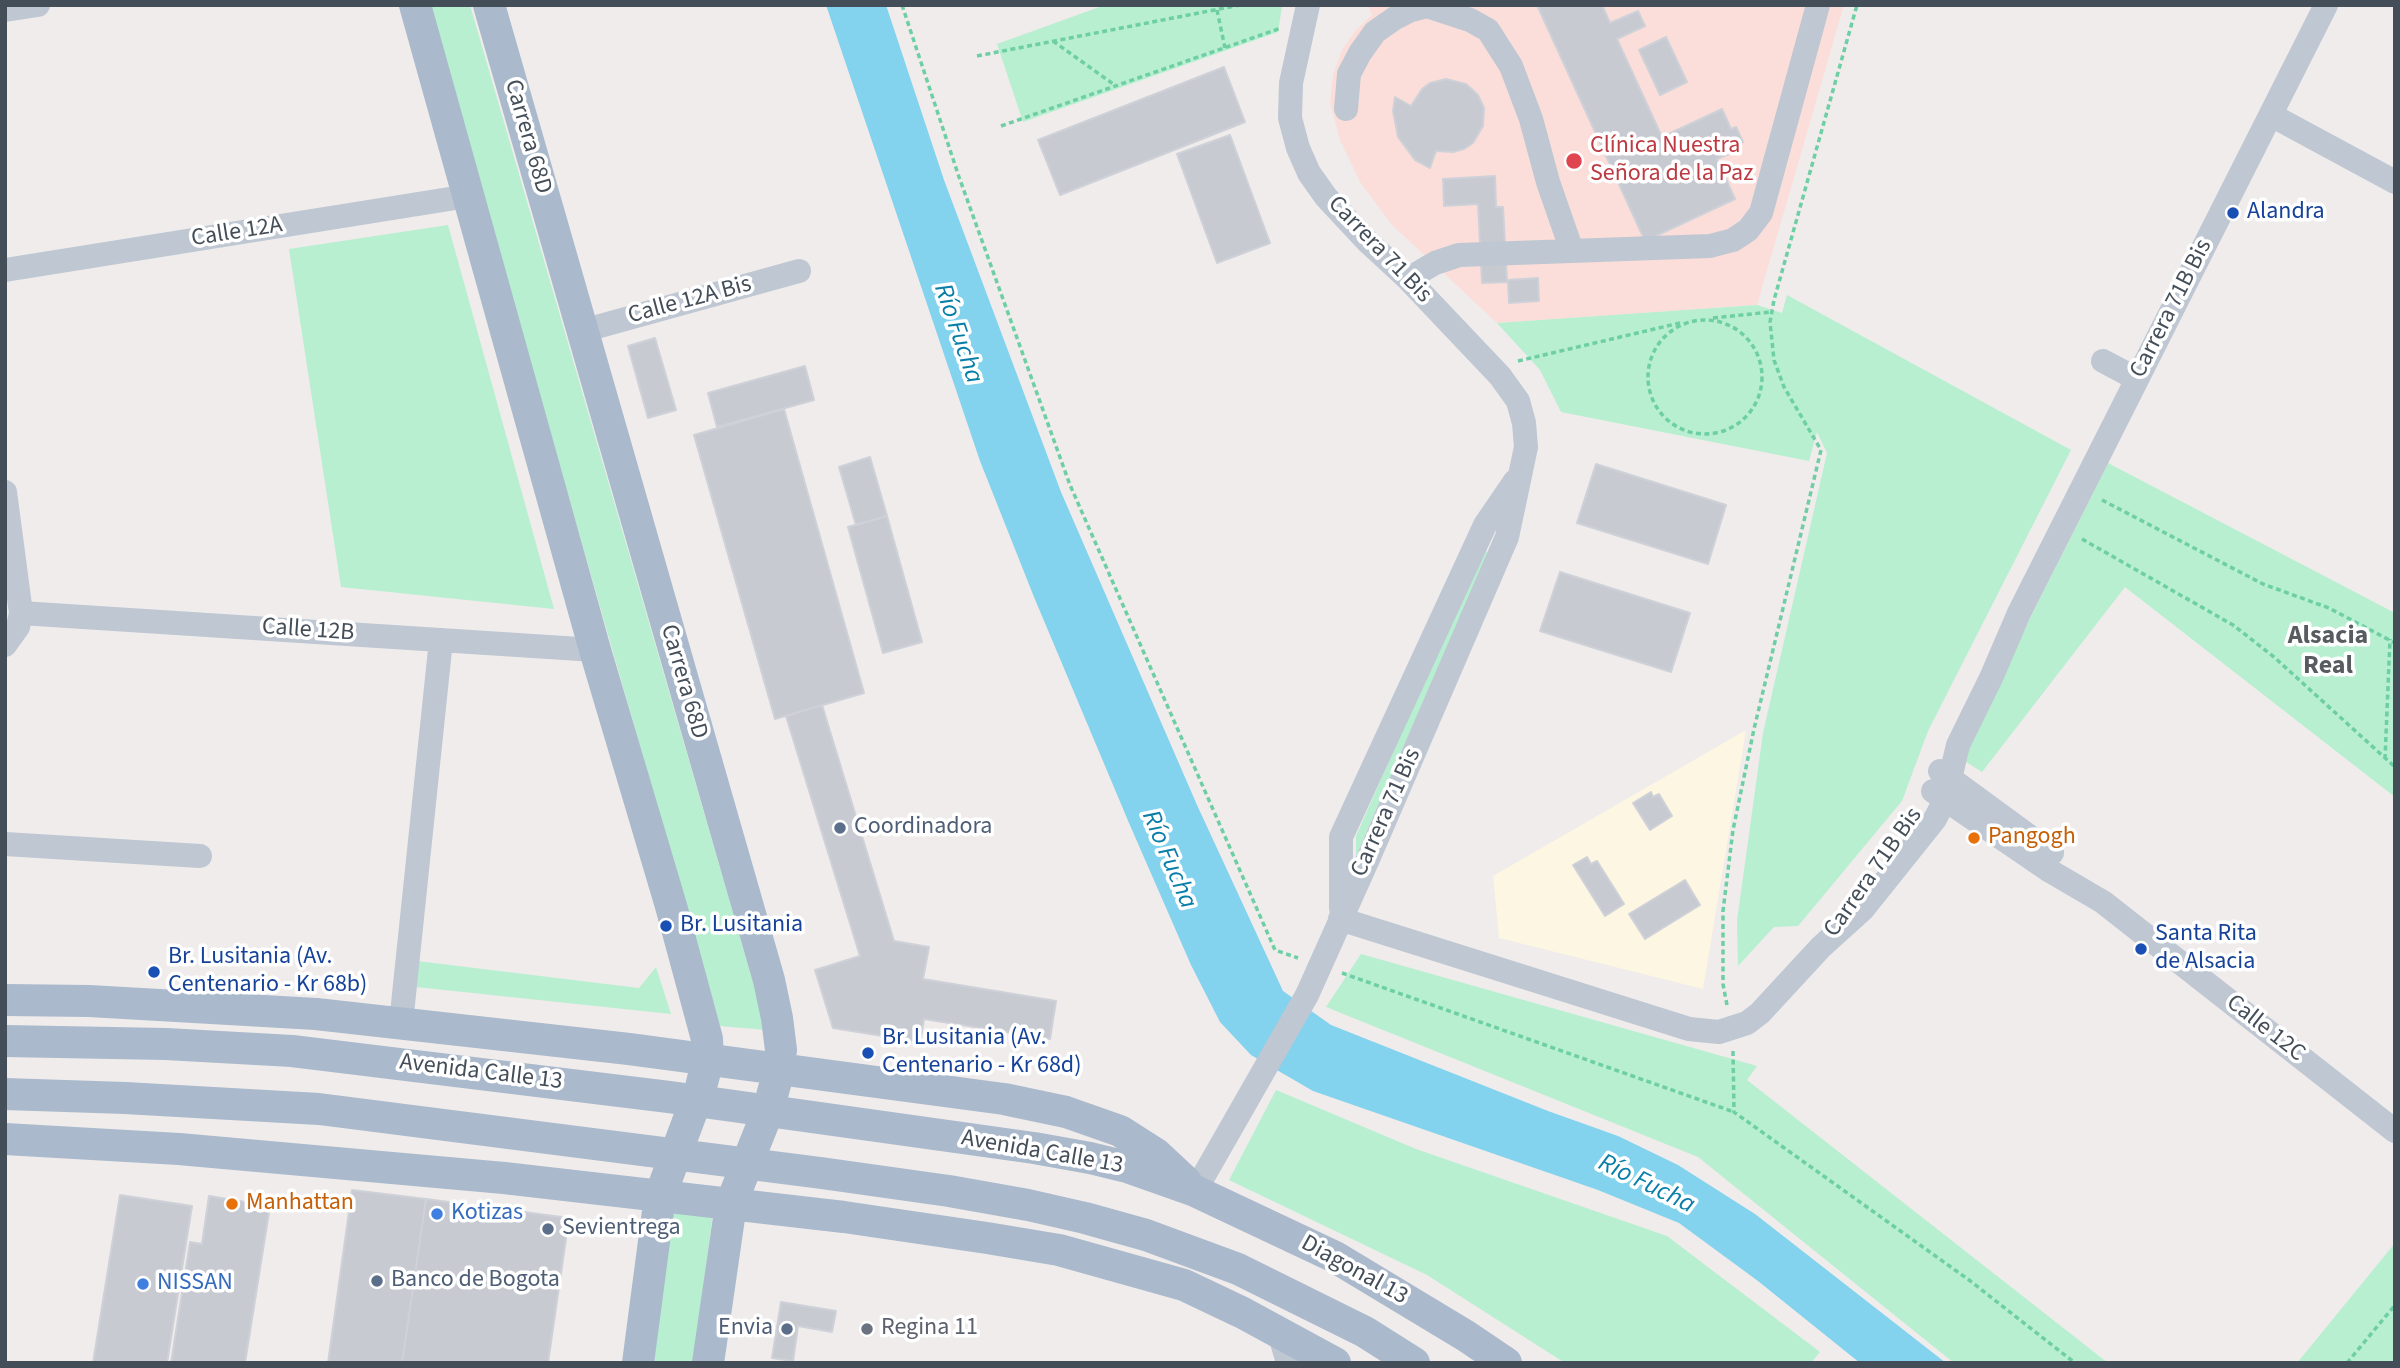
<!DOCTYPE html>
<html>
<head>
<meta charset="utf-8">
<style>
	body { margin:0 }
	#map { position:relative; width:2400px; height:1368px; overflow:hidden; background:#efeceb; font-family:"Source Sans 3",sans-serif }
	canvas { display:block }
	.frame { position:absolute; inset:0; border:7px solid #444e59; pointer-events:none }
</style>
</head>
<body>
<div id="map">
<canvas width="2400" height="1368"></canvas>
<div class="frame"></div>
</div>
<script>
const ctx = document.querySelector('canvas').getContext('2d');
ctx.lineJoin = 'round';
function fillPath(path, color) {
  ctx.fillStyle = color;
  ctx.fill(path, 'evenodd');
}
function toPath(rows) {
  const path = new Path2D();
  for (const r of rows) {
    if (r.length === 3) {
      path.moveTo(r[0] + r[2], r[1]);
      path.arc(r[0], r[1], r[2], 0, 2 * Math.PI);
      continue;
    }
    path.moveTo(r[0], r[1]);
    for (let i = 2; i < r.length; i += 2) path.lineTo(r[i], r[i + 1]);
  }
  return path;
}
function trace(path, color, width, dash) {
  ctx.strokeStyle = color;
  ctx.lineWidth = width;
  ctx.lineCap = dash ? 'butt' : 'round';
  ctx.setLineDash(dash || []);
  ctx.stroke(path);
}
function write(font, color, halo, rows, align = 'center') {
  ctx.font = font + ' "Source Sans 3",sans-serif';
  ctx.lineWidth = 7;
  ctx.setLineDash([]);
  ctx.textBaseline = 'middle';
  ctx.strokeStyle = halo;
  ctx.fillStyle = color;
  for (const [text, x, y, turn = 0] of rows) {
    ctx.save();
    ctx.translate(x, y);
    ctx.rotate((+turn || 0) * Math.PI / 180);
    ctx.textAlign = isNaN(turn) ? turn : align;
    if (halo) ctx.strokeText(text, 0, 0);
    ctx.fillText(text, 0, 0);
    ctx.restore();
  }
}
const commercial = toPath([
	[1746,730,1703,989,1499,938,1493,876]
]);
const medical = toPath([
	[1368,5,1844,5,1757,305,1497,323,1392,225,1360,182,1340,140,1330,103,1333,75,1342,50,1355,31,1372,15]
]);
const green = toPath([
	[428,5,470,5,767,1030,720,1026],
	[1105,5,1282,5,1282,6,1278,32,1023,122,997,44],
	[448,225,554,609,341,587,289,249],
	[1787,295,2071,450,1928,731,1902,801,1798,926,1774,927,1738,966,1737,921,1763,733,1827,453,1817,432,1809,461,1561,412,1540,370,1497,323,1757,305,1782,313],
	[2108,463,2395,613,2395,797,2125,587,1982,772,1960,758],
	[1482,550,1489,553,1356,856,1356,836],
	[1361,954,1757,1066,1747,1080,2108,1363,1954,1363,1698,1157,1326,1007],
	[417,961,639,988,656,967,671,1014,416,987],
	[1276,1090,1416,1149,1667,1236,1820,1352,1811,1363,1565,1363,1427,1275,1229,1180],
	[673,1206,713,1213,693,1363,653,1363],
	[2395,1243,2395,1363,2297,1363]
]);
const water = toPath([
	[826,5,886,5,944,180,1061,492,1197,805,1283,991,1331,1025,1548,1111,1618,1136,1678,1165,1755,1214,1946,1363,1860,1363,1758,1281,1679,1223,1598,1190,1313,1091,1251,1055,1220,1022,1191,965,1129,823,1034,597,980,461]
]);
const building = toPath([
	[1537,5,1602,5,1610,23,1638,11,1645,26,1617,39,1662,137,1722,109,1731,129,1736,127,1743,142,1727,149,1729,154,1717,159,1735,199,1645,241,1537,5],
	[1666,37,1687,82,1660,95,1639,50,1666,37],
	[1224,67,1245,122,1060,195,1038,140,1224,67],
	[1446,79,1466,84,1478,95,1484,108,1483,126,1473,143,1464,149,1453,152,1436,151,1430,168,1415,160,1398,137,1393,111,1395,97,1411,106,1422,89,1430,83,1446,79],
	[1230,135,1270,243,1217,263,1177,154,1230,135],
	[1495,176,1496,207,1503,207,1507,280,1538,278,1539,301,1509,303,1508,282,1482,283,1478,204,1444,206,1443,179,1495,176],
	[655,338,676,410,648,418,628,346,655,338],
	[805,366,814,400,717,427,708,393,805,366],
	[784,409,864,693,775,719,694,435,784,409],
	[870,457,887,516,856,525,839,467,870,457],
	[1596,464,1726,505,1708,564,1577,523,1596,464],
	[887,516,922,642,883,653,848,527,887,516],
	[1560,572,1690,613,1671,672,1540,631,1560,572],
	[822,705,894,941,929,947,923,979,1056,1001,1050,1039,924,1019,920,1042,833,1028,815,970,860,956,786,716,822,705],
	[1651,792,1653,797,1659,794,1672,816,1650,830,1633,803,1651,792],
	[1587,857,1591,864,1597,861,1624,904,1605,916,1573,865,1587,857],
	[1685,880,1700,905,1645,939,1629,914,1685,880],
	[352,1190,426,1199,402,1363,328,1363,352,1190],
	[120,1195,192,1206,167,1363,93,1363,120,1195],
	[209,1196,270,1206,245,1363,171,1363,190,1242,202,1244,209,1196],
	[426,1199,569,1218,548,1363,402,1363,426,1199],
	[781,1302,836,1311,832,1332,798,1326,793,1361,772,1358,781,1302]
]);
const path = toPath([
	[902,5,959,177,1070,485,1275,950,1298,958],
	[1217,10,1225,48],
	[1053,41,1116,86],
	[977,56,1240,5],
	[1001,126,1281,28],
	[1713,318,1771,312],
	[1705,377,57],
	[1518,361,1680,323],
	[2102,500,2263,584,2329,608,2395,643],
	[2082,539,2233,625,2274,657,2395,767],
	[2385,759,2390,639],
	[1342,973,1734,1112],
	[1727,1005,1723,984,1723,911,1733,830,1754,729,1821,450,1784,387,1774,360,1770,322,1774,300,1857,5],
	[1733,1051,1734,1112,1969,1280,2075,1363],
	[2347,1363,2395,1305]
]);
const minor = toPath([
	[5,10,38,5],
	[1346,109,1349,74,1360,53,1375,32,1395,18,1411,10,1427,6,1470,20,1488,30,1511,66,1531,119,1548,182,1572,251],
	[2271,115,2395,182],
	[5,270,468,196],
	[1408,279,1435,263,1459,255,1710,246,1733,240,1748,230,1761,213,1818,5],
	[582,331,799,271],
	[2103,361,2137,379],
	[5,492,21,613,18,627,5,645],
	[21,613,595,650],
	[1940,771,2052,853],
	[1933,791,2050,871,2103,902,2395,1131],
	[5,844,200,856],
	[1341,908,1341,837,1485,525,1515,481],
	[1340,919,1689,1029,1719,1032,1747,1023,1760,1013,1821,947,1863,909,1935,819,1945,800,1958,745,1991,678,2019,613,2326,5],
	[401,1023,441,640],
	[1195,1191,1307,995,1368,859,1507,537,1526,447,1524,423,1518,401,1500,376,1408,279,1368,242,1326,197,1309,173,1298,148,1290,118,1291,83,1308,5],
	[1279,1332,1288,1363]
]);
const major = toPath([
	[415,5,595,650,671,906,707,1039,708,1059,701,1087,660,1196,638,1363],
	[489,5,769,980,777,1018,781,1050,776,1081,768,1111,731,1204,708,1363],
	[5,1000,89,1001,316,1014,629,1049,1004,1099,1066,1112,1120,1131,1156,1154,1186,1182],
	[5,1041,166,1044,292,1051,669,1097,1034,1148,1090,1158,1127,1167,1195,1191,1335,1257,1466,1336,1506,1363],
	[5,1094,125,1098,319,1109,821,1173,949,1191,1028,1205,1085,1218,1146,1235,1238,1269,1365,1332,1414,1363],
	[5,1139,179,1149,504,1178,844,1217,987,1238,1059,1250,1184,1285,1243,1313,1335,1363]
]);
const markers = [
	[1574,161,9,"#e0444e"],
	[2233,213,7,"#1a4fb4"],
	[840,828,7,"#5c6f8a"],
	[1974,838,7,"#e8710a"],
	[666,926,7,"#1a4fb4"],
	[2141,949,7,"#1a4fb4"],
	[154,972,7,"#1a4fb4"],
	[868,1053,7,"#1a4fb4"],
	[232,1204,7,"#e8710a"],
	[437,1214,7,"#3f7fe0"],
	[548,1229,7,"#5c6f8a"],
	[377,1281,7,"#5c6f8a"],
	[143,1284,7,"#3f7fe0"],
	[787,1329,7,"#5c6f8a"],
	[867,1329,7,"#6b7280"]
];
const streetNames = [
	["Carrera 68D",527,137,74],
	["Calle 12A",237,233,-9],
	["Carrera 71 Bis",1379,250,46],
	["Calle 12A Bis",690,301,-15],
	["Carrera 71B Bis",2172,309,-63],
	["Calle 12B",308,631,4],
	["Carrera 68D",683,682,74],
	["Carrera 71 Bis",1387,813,-66],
	["Carrera 71B Bis",1874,873,-55],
	["Calle 12C",2265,1029,38],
	["Avenida Calle 13",481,1073,7],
	["Avenida Calle 13",1042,1153,10],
	["Diagonal 13",1354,1271,29]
];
const healthNames = [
	["Clínica Nuestra",1590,147],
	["Señora de la Paz",1590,175]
];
const transitNames = [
	["Alandra",2247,213],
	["Br. Lusitania",680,926],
	["Santa Rita",2155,935],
	["de Alsacia",2155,963],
	["Br. Lusitania (Av.",168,958],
	["Centenario - Kr 68b)",168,986],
	["Br. Lusitania (Av.",882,1039],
	["Centenario - Kr 68d)",882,1067]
];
const serviceNames = [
	["Coordinadora",854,828],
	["Sevientrega",562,1229],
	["Banco de Bogota",391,1281],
	["Envia",773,1329,"right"]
];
const foodNames = [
	["Pangogh",1988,838],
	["Manhattan",246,1204]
];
const shopNames = [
	["Kotizas",451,1214],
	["NISSAN",157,1284]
];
const worshipNames = [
	["Regina 11",881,1329]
];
const waterNames = [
	["Río Fucha",957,334,71],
	["Río Fucha",1168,860,67],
	["Río Fucha",1646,1185,26]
];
const neighbourhoodNames = [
	["Alsacia",2328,637],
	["Real",2328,667]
];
fillPath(commercial, '#fcf6e2');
fillPath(medical, '#fbded9');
fillPath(green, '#b7efd0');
fillPath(water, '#83d2ee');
fillPath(building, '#c8cad2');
trace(building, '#cfd1d8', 2);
trace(path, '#6ecea4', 3.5, [5, 3.5]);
trace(minor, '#bec7d2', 24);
trace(major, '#aab9cc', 32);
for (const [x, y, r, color] of markers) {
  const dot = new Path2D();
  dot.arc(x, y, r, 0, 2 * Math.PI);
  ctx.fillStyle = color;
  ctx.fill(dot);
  trace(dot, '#fff', 2.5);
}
write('24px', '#444e59', '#fff', streetNames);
write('24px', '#be3a42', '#fff', healthNames, 'left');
write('24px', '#164399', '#fff', transitNames, 'left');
write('24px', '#4e5e75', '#fff', serviceNames, 'left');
write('24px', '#c56008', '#fff', foodNames, 'left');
write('24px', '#366cbe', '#fff', shopNames, 'left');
write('24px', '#5b616d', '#fff', worshipNames, 'left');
write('italic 26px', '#087ea8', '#fff', waterNames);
write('bold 26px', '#585c61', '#fff', neighbourhoodNames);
</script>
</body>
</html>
